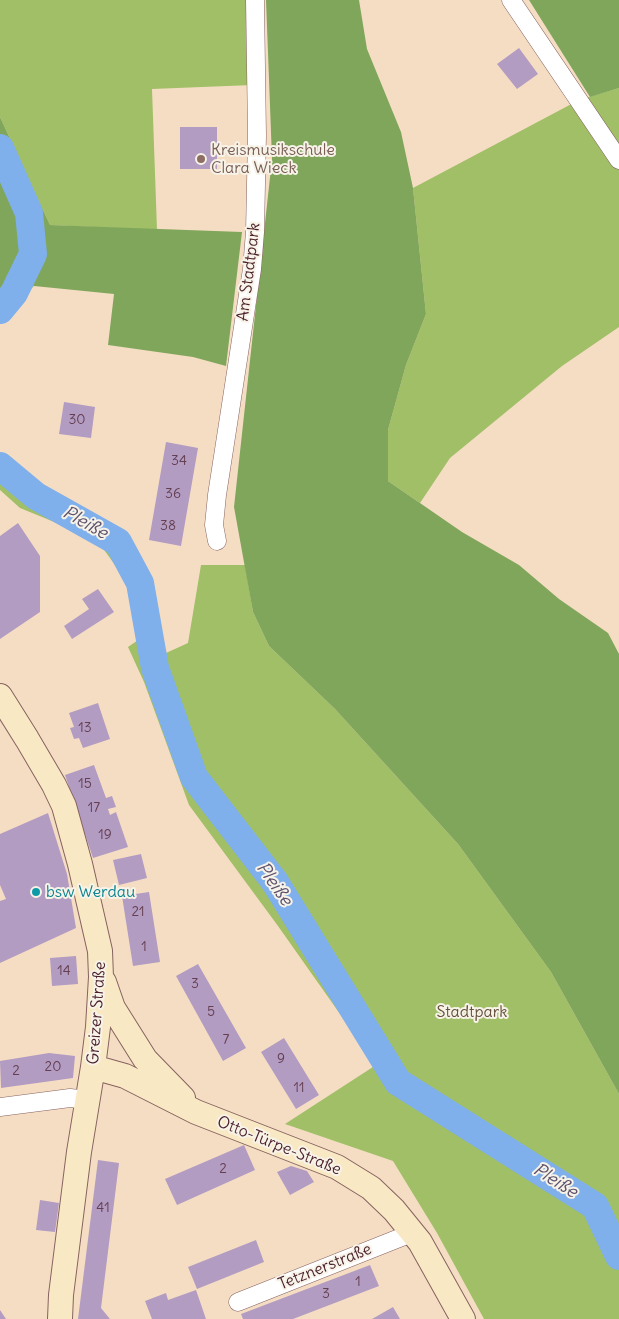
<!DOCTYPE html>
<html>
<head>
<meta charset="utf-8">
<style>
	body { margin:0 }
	canvas { display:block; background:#f5ddc3 }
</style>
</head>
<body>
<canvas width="619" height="1319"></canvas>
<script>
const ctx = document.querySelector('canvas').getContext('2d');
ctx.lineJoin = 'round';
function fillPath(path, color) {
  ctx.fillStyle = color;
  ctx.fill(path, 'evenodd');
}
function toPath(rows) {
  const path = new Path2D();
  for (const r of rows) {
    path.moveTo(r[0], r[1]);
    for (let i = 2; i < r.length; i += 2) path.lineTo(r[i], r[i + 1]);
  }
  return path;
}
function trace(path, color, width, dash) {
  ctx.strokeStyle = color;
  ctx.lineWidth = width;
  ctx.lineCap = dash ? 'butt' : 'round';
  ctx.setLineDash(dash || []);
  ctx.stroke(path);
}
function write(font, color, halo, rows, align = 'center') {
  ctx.font = font + ' Delius,sans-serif';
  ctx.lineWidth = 4;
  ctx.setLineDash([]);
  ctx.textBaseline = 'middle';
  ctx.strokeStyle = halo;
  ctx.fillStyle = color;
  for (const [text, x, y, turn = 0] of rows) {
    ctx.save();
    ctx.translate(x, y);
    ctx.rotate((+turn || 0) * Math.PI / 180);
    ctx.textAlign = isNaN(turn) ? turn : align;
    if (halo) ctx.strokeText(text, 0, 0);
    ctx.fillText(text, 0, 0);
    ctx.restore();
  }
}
const green = toPath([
	[0,0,255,0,252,85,152,89,157,230,50,225,0,117],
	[619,88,619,327,562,366,450,458,420,503,388,481,388,430,406,365,426,314,413,188,579,100],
	[15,281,34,286,0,320,0,300],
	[0,455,28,479,78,508,115,525,136,557,152,597,158,638,166,653,188,643,201,565,245,565,253,612,269,646,335,709,458,844,551,972,619,1094,619,1319,484,1319,437,1233,393,1161,285,1124,376,1065,278,926,189,805,144,682,128,647,141,638,134,600,120,572,102,547,64,526,20,508,0,490]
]);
const forest = toPath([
	[266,0,359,0,367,49,401,132,413,188,426,314,406,365,388,430,388,481,462,532,519,565,559,599,608,633,619,654,619,1094,551,972,458,844,335,709,269,646,253,612,234,507,272,159],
	[529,0,619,0,619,88,590,97],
	[0,117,50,225,242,232,226,366,193,357,108,345,114,294,34,286,15,281,0,300]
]);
const river = toPath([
	[0,148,29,213,33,254,14,293,0,310],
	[0,466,36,496,118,542,140,583,155,668,194,777,275,882,398,1082,595,1206,619,1256]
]);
const building = toPath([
	[519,48,538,74,517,89,497,64],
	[180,127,217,127,217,169,180,169],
	[64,402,95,407,91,438,59,434],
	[166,442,198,448,181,546,149,540],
	[18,523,40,556,40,612,0,639,0,536],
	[98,589,114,612,72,639,64,626,89,609,82,599],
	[98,703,110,739,83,748,79,738,74,739,70,728,74,727,69,713],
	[94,765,106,798,112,796,116,807,108,809,110,815,116,812,128,847,93,858,65,775],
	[48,813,67,874,76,928,0,963,0,901,6,899,0,885,0,834],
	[141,854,147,878,119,885,113,860],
	[149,892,160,962,133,966,122,896],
	[76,956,78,984,52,986,50,958],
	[198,964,246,1048,223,1061,176,976],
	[284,1038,319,1095,296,1109,261,1052],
	[49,1053,75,1056,73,1078,1,1088,0,1061],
	[244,1145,255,1170,177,1205,165,1179],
	[98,1160,119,1163,101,1308,110,1319,78,1319],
	[291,1166,307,1171,314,1182,290,1195,277,1172],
	[40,1200,59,1203,55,1232,36,1230],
	[256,1240,264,1262,197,1289,188,1267],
	[370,1265,379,1286,293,1319,243,1319,241,1314],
	[196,1290,206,1319,152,1319,145,1301,166,1293,168,1300],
	[393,1307,400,1319,372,1319],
	[0,1310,6,1319,0,1319]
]);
const street = toPath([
	[511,0,619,160],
	[217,541,214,525,217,495,252,269,255,232,257,135,255,0],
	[0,1107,70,1098,88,1100],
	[238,1302,412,1233]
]);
const secondary = toPath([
	[0,696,27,739,54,785,64,806,80,864,100,951,101,977,98,1027,93,1067,79,1152,61,1295,60,1319],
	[104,982,113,1008,145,1059,183,1098],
	[93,1067,125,1076,196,1112,337,1167,371,1188,394,1210,420,1242,463,1319]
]);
const markers = [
	[201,159,5,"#8d6e63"],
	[36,892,5,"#0f9aa8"]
];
const numberNames = [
	["30",77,420],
	["34",179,461],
	["36",173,494],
	["38",168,526],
	["13",85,728],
	["15",85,784],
	["17",94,808],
	["19",105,835],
	["21",138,912],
	["1",144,947],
	["14",64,971],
	["3",195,984],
	["5",211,1012],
	["7",226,1040],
	["9",281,1059],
	["20",53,1067],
	["2",16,1071],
	["11",299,1088],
	["2",223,1169],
	["41",103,1208],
	["1",358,1282],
	["3",326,1294]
];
const educationNames = [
	["Kreismusikschule",211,150],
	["Clara Wieck",211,168]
];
const streetNames = [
	["Am Stadtpark",249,272,-83],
	["Greizer Straße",97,1013,-86],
	["Otto-Türpe-Straße",279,1146,22],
	["Tetznerstraße",325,1267,-22]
];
const cultureNames = [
	["bsw Werdau",46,892]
];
const parkNames = [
	["Stadtpark",472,1012]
];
const waterNames = [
	["Pleiße",85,523,29],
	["Pleiße",274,884,55],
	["Pleiße",555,1181,32]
];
fillPath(green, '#a0bf67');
fillPath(forest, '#80a65c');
trace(river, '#7fb0eb', 28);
fillPath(building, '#b39cc2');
trace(street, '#866260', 19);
trace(secondary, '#866260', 26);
trace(street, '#fff', 18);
trace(secondary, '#f8e8c3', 24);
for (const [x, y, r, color] of markers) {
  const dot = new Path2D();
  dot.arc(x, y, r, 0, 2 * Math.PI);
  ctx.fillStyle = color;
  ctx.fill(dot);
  trace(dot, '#f7f3e8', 2);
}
write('14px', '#643e51', null, numberNames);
write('16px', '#785e54', '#f7f3e8', educationNames, 'left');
write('16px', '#4a1f2b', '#f7f3e8', streetNames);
write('16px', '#0d838f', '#f7f3e8', cultureNames, 'left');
write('16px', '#644f3d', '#f7f3e8', parkNames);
write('italic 18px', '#5d526e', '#f7f3e8', waterNames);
</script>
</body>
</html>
